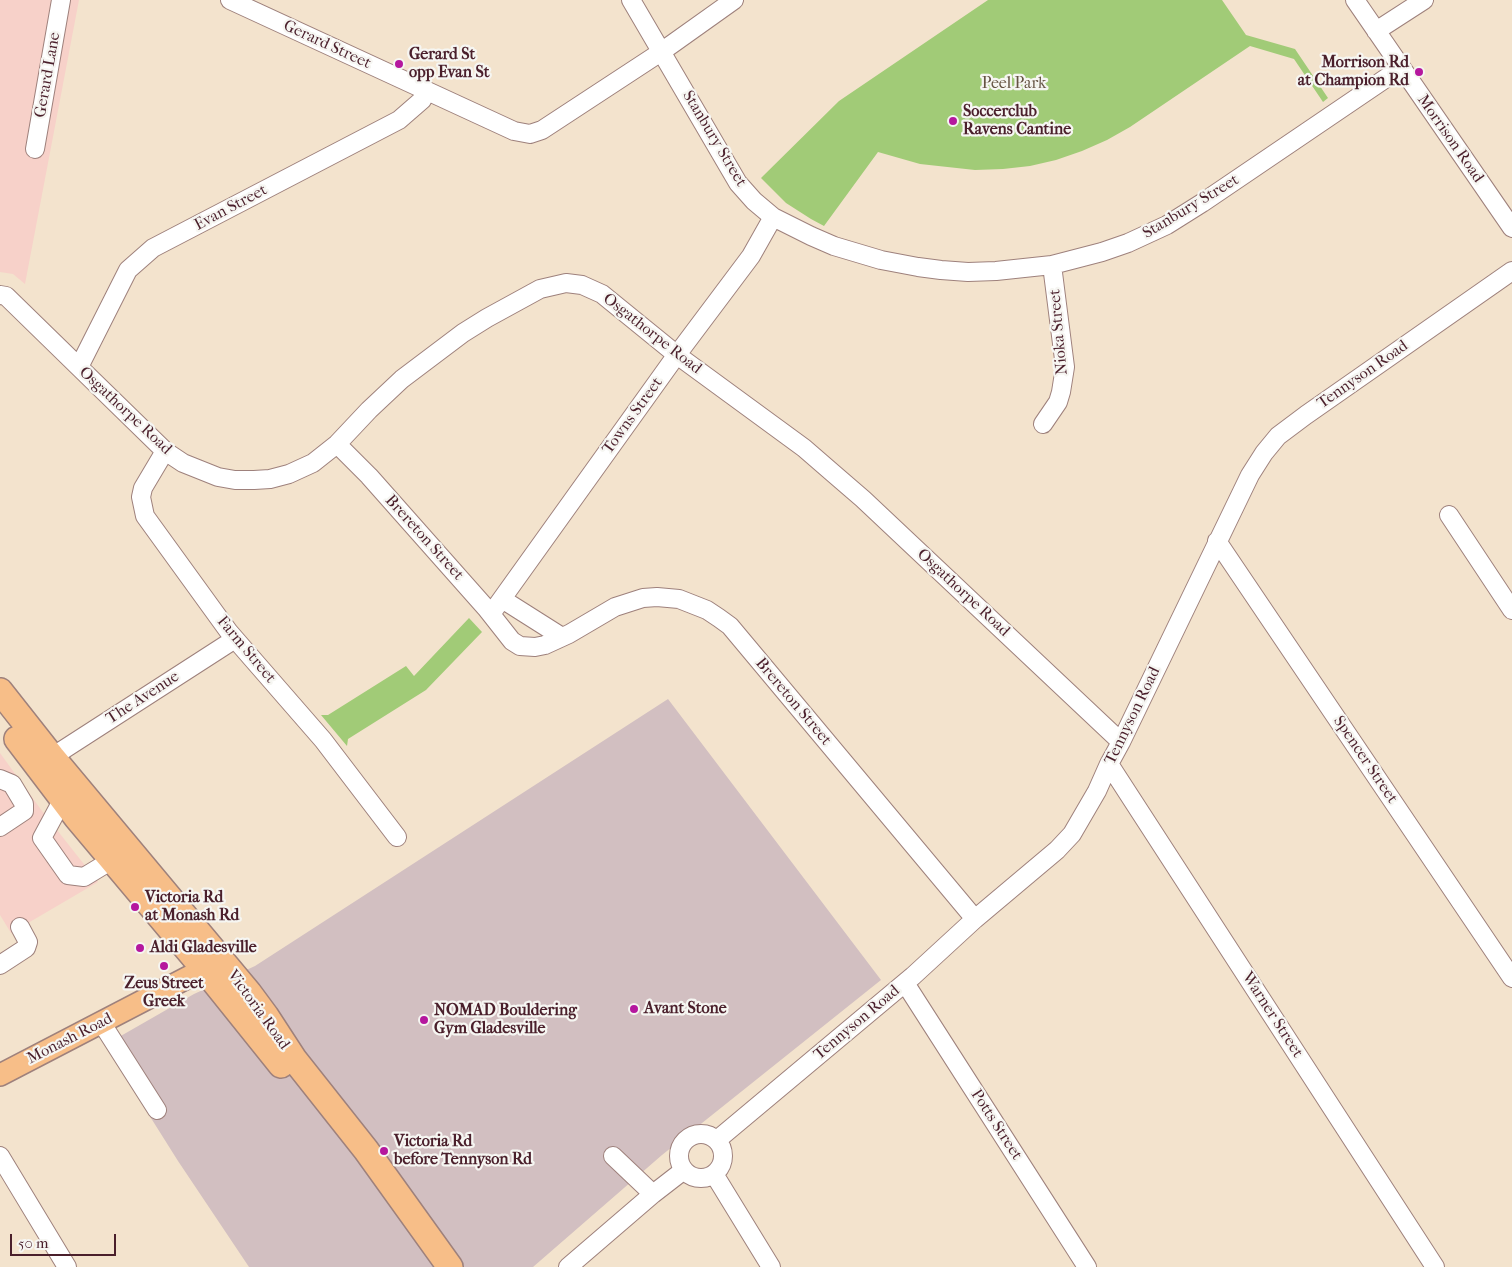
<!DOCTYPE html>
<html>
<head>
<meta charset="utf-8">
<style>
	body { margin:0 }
	#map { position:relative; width:1512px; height:1267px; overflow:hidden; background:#f3e3cd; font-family:"IM FELL French Canon",serif }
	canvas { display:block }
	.scale { position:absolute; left:10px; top:1234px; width:106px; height:22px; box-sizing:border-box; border:2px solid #4a1f2b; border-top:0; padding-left:6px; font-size:15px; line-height:18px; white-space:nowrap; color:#4a1f2b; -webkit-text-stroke:4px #f6f6f2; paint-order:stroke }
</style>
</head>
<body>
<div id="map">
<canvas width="1512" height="1267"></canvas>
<div class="scale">50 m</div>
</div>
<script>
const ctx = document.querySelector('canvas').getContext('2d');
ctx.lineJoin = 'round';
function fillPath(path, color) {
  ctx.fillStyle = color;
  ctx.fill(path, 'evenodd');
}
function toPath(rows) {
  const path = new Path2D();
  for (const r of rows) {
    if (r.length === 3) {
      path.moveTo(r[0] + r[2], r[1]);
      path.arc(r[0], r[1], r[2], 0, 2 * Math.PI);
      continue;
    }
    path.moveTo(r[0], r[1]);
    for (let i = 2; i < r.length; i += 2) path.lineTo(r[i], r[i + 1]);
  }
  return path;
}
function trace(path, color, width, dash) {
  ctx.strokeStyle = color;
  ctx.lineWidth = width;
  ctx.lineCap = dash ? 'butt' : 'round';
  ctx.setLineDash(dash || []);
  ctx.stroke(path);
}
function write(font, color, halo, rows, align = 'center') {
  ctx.font = font + ' "IM FELL French Canon",serif';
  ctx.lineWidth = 4.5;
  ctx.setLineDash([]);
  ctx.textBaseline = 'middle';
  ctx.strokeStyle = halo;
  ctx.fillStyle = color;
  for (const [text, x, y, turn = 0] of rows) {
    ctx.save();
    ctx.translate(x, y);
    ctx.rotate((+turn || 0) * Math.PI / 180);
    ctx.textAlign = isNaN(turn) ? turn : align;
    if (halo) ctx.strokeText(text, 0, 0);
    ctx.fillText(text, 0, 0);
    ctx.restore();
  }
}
const built = toPath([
	[0,0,79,0,25,284,13,274,0,272],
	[0,753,42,811,98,882,11,933,0,915]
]);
const industrial = toPath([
	[668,699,881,980,662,1155,533,1267,249,1267,178,1161,105,1045,194,994,255,966]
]);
const green = toPath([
	[988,0,1222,0,1246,35,1295,49,1328,98,1323,102,1294,59,1250,46,1130,127,1107,140,1082,151,1056,160,1030,166,1003,169,975,170,920,164,878,152,824,226,811,219,786,203,761,178,839,101],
	[469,618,482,632,426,690,348,739,347,746,321,715,328,715,406,666,414,676]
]);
const minor = toPath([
	[230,0,514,131,530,134,542,130,661,52,734,0],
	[631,0,738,183,754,201,773,217,811,236,834,246,881,260,918,267,941,270,968,272,996,271,1052,265,1102,252,1128,243,1167,225,1202,203,1401,68],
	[1355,0,1512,228],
	[1376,31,1424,0],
	[35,149,61,0],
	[0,295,6,296,165,451,183,463,218,477,235,480,254,480,270,479,289,474,313,463,337,444,369,410,402,379,463,333,487,318,540,289,566,283,582,285,602,294,677,355,804,448,834,474,863,499,1121,742],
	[79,367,128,270,153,248,399,120,422,100,426,92],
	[1043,424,1058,402,1061,392,1065,367,1052,265],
	[337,444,369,476,486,608,512,641,520,646,535,647,545,645,569,634,615,607,643,598,657,597,679,599,707,610,719,618,730,626,975,919],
	[165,451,143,488,141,497,145,516,229,632,323,740,397,837],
	[1449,515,1512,610],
	[1217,541,1512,978],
	[502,599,562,637],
	[491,614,673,360,751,256,773,217],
	[52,757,235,639],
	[1109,764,1435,1267],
	[0,779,12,784,24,804,24,811,0,827],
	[63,799,42,838,68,875,84,877,112,860],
	[0,965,26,948,28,942,20,927],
	[905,983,1087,1267],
	[101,1022,157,1110],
	[701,1156,22],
	[717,1140,913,976,975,919,1057,850,1072,834,1097,791,1109,764,1121,742,1250,475,1264,453,1278,436,1306,415,1512,271],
	[0,1156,67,1267],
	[613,1156,653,1194],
	[714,1174,771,1267],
	[568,1267,653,1194,684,1170]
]);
const major = toPath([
	[0,1075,204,969,215,959]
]);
const highway = toPath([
	[0,691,52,757,249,993,266,1016,294,1059,366,1150,450,1267],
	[17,739,77,818,204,969,281,1065]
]);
const markers = [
	[399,64,5,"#b5179e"],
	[1419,72,5,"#b5179e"],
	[953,121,5,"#b5179e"],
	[135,907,5,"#b5179e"],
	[140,948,5,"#b5179e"],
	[164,966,5,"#b5179e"],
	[634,1009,5,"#b5179e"],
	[424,1020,5,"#b5179e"],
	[384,1151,5,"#b5179e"]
];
const streetNames = [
	["Gerard Street",327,45,25],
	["Gerard Lane",48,75,-80],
	["Stanbury Street",714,139,59],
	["Morrison Road",1450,139,55],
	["Stanbury Street",1191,207,-31],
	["Evan Street",231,208,-28],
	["Nioka Street",1059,332,-95],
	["Osgathorpe Road",652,334,38],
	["Tennyson Road",1363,375,-35],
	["Osgathorpe Road",125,411,43],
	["Towns Street",633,416,-54],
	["Brereton Street",424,538,48],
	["Osgathorpe Road",963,593,43],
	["Farm Street",246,650,50],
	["The Avenue",143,698,-33],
	["Brereton Street",793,702,50],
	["Tennyson Road",1133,716,-64],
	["Spencer Street",1365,760,56],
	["Victoria Road",258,1010,54],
	["Warner Street",1272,1015,57],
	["Tennyson Road",857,1023,-40],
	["Monash Road",70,1039,-27],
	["Potts Street",996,1125,57]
];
const poiNames = [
	["Gerard St",409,55],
	["opp Evan St",409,73],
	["Morrison Rd",1409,63,"right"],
	["at Champion Rd",1409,81,"right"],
	["Soccerclub",963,112],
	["Ravens Cantine",963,130],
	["Victoria Rd",145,898],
	["at Monash Rd",145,916],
	["Aldi Gladesville",150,948],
	["Zeus Street",164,984,"center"],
	["Greek",164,1002,"center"],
	["Avant Stone",644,1009],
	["NOMAD Bouldering",434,1011],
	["Gym Gladesville",434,1029],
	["Victoria Rd",394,1142],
	["before Tennyson Rd",394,1160]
];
const parkNames = [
	["Peel Park",1014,84]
];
fillPath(built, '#f7d1c9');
fillPath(industrial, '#d2bfc1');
fillPath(green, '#a1cb77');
trace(minor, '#9e817c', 20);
trace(major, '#9e817c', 24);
trace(highway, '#9e817c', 28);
trace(minor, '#fff', 18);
trace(major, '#f7be88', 21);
trace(highway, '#f7be88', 25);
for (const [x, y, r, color] of markers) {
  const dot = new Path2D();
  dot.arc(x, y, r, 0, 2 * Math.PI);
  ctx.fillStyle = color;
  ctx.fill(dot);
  trace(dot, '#f6f6f2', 2);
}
write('16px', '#4a1f2b', '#f6f6f2', streetNames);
write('bold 16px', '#4a1f2b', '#f6f6f2', poiNames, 'left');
write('16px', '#645342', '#f6f6f2', parkNames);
</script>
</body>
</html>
